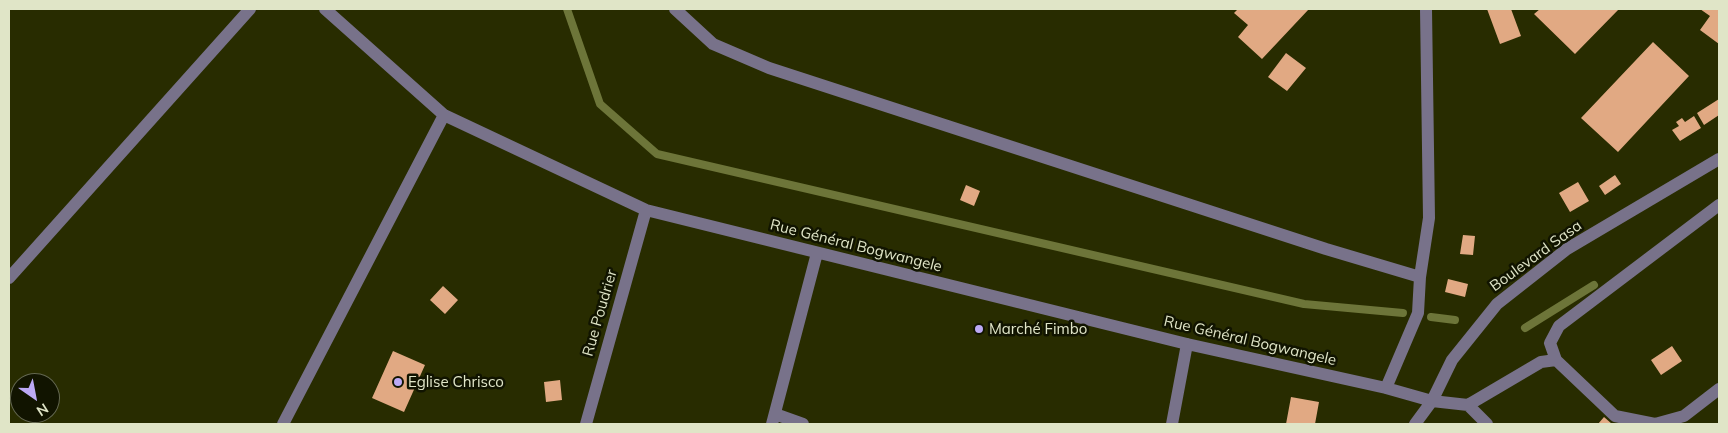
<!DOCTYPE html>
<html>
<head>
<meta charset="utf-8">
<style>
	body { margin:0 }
	#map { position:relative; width:1728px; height:433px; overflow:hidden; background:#282c00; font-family:Mulish,sans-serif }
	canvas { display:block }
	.frame { position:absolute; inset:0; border:10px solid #e0e5c7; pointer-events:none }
	.north { position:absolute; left:10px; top:373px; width:50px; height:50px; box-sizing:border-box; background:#111400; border:1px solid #646850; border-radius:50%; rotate:147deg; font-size:14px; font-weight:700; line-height:20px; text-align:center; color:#e0e5c7 }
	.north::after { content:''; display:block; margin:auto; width:18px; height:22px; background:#bca9f5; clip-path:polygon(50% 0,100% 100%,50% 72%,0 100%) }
</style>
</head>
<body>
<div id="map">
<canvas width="1728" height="433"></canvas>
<div class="frame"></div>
<div class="north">N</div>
</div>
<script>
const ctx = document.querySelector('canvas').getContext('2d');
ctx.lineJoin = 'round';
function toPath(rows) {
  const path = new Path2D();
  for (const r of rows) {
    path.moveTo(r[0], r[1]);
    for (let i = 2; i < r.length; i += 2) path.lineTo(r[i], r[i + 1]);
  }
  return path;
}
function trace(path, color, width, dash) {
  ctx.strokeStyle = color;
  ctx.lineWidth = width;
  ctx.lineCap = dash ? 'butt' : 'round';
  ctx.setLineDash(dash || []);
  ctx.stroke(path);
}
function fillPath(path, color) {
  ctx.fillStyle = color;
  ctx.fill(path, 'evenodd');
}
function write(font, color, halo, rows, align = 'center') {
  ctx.font = font + ' Mulish,sans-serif';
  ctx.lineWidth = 5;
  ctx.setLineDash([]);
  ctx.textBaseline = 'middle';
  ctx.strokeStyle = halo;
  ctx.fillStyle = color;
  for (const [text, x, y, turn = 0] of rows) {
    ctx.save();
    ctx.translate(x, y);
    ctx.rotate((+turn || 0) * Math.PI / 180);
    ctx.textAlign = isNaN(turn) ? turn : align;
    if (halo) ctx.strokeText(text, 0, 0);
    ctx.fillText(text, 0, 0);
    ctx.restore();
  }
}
const stream = toPath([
	[567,9,600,104,657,154,1304,304,1403,313],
	[1431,317,1455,320],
	[1525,328,1594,285]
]);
const building = toPath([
	[1238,9,1309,9,1262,59,1238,37,1248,25,1234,13],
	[1487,9,1511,9,1521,36,1500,44],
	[1540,9,1619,9,1575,54,1534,14],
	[1700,9,1719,9,1719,44,1700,30,1710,16],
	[1653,42,1689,76,1618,152,1581,118],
	[1286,53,1306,68,1287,91,1268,77],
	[1719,99,1719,115,1704,125,1697,113],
	[1694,116,1701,128,1680,141,1672,130,1679,126,1676,122,1682,118,1685,122],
	[1615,175,1621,184,1605,195,1599,186],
	[1578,182,1589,201,1570,212,1559,193],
	[966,185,980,191,974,206,960,200],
	[1463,235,1475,236,1473,255,1460,254],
	[1448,279,1468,284,1465,297,1445,292],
	[443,286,458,300,445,314,430,300],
	[1672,346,1682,361,1661,375,1651,360],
	[393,351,425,365,404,412,372,398],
	[560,380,562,400,546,402,544,382],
	[1291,397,1319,402,1315,424,1286,424],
	[1604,417,1612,424,1598,424]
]);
const minor = toPath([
	[325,9,444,115,646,210,1187,344,1386,388,1432,401,1468,405,1487,424],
	[675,9,713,44,769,68,1326,249,1420,277],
	[9,278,250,9],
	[1386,388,1418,313,1420,277,1429,218,1426,9],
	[1468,405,1541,362,1556,360],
	[775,414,803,424],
	[283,424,444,115],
	[586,424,646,210],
	[772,424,817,253],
	[1172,424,1187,344],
	[1415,424,1432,401,1452,360,1497,304,1567,249,1719,159],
	[1655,424,1615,416,1556,360,1550,343,1559,326,1719,205],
	[1655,424,1684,416,1719,389]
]);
const markers = [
	[979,329,5,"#bca9f5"],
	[398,382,5,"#bca9f5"]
];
const streetNames = [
	["Rue Général Bogwangele",856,246,14],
	["Boulevard Sasa",1536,256,-36],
	["Rue Poudrier",600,313,-74],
	["Rue Général Bogwangele",1250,341,13]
];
const poiNames = [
	["Marché Fimbo",989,329],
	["Eglise Chrisco",408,382]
];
trace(stream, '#6d7539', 8);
fillPath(building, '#e1a983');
trace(minor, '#78728a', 12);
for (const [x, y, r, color] of markers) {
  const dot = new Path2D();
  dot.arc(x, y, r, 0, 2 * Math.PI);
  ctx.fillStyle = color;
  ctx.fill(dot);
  trace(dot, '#111400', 2);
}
write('15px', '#e0e5c7', '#111400', streetNames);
write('15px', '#e0e5c7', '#111400', poiNames, 'left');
</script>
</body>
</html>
